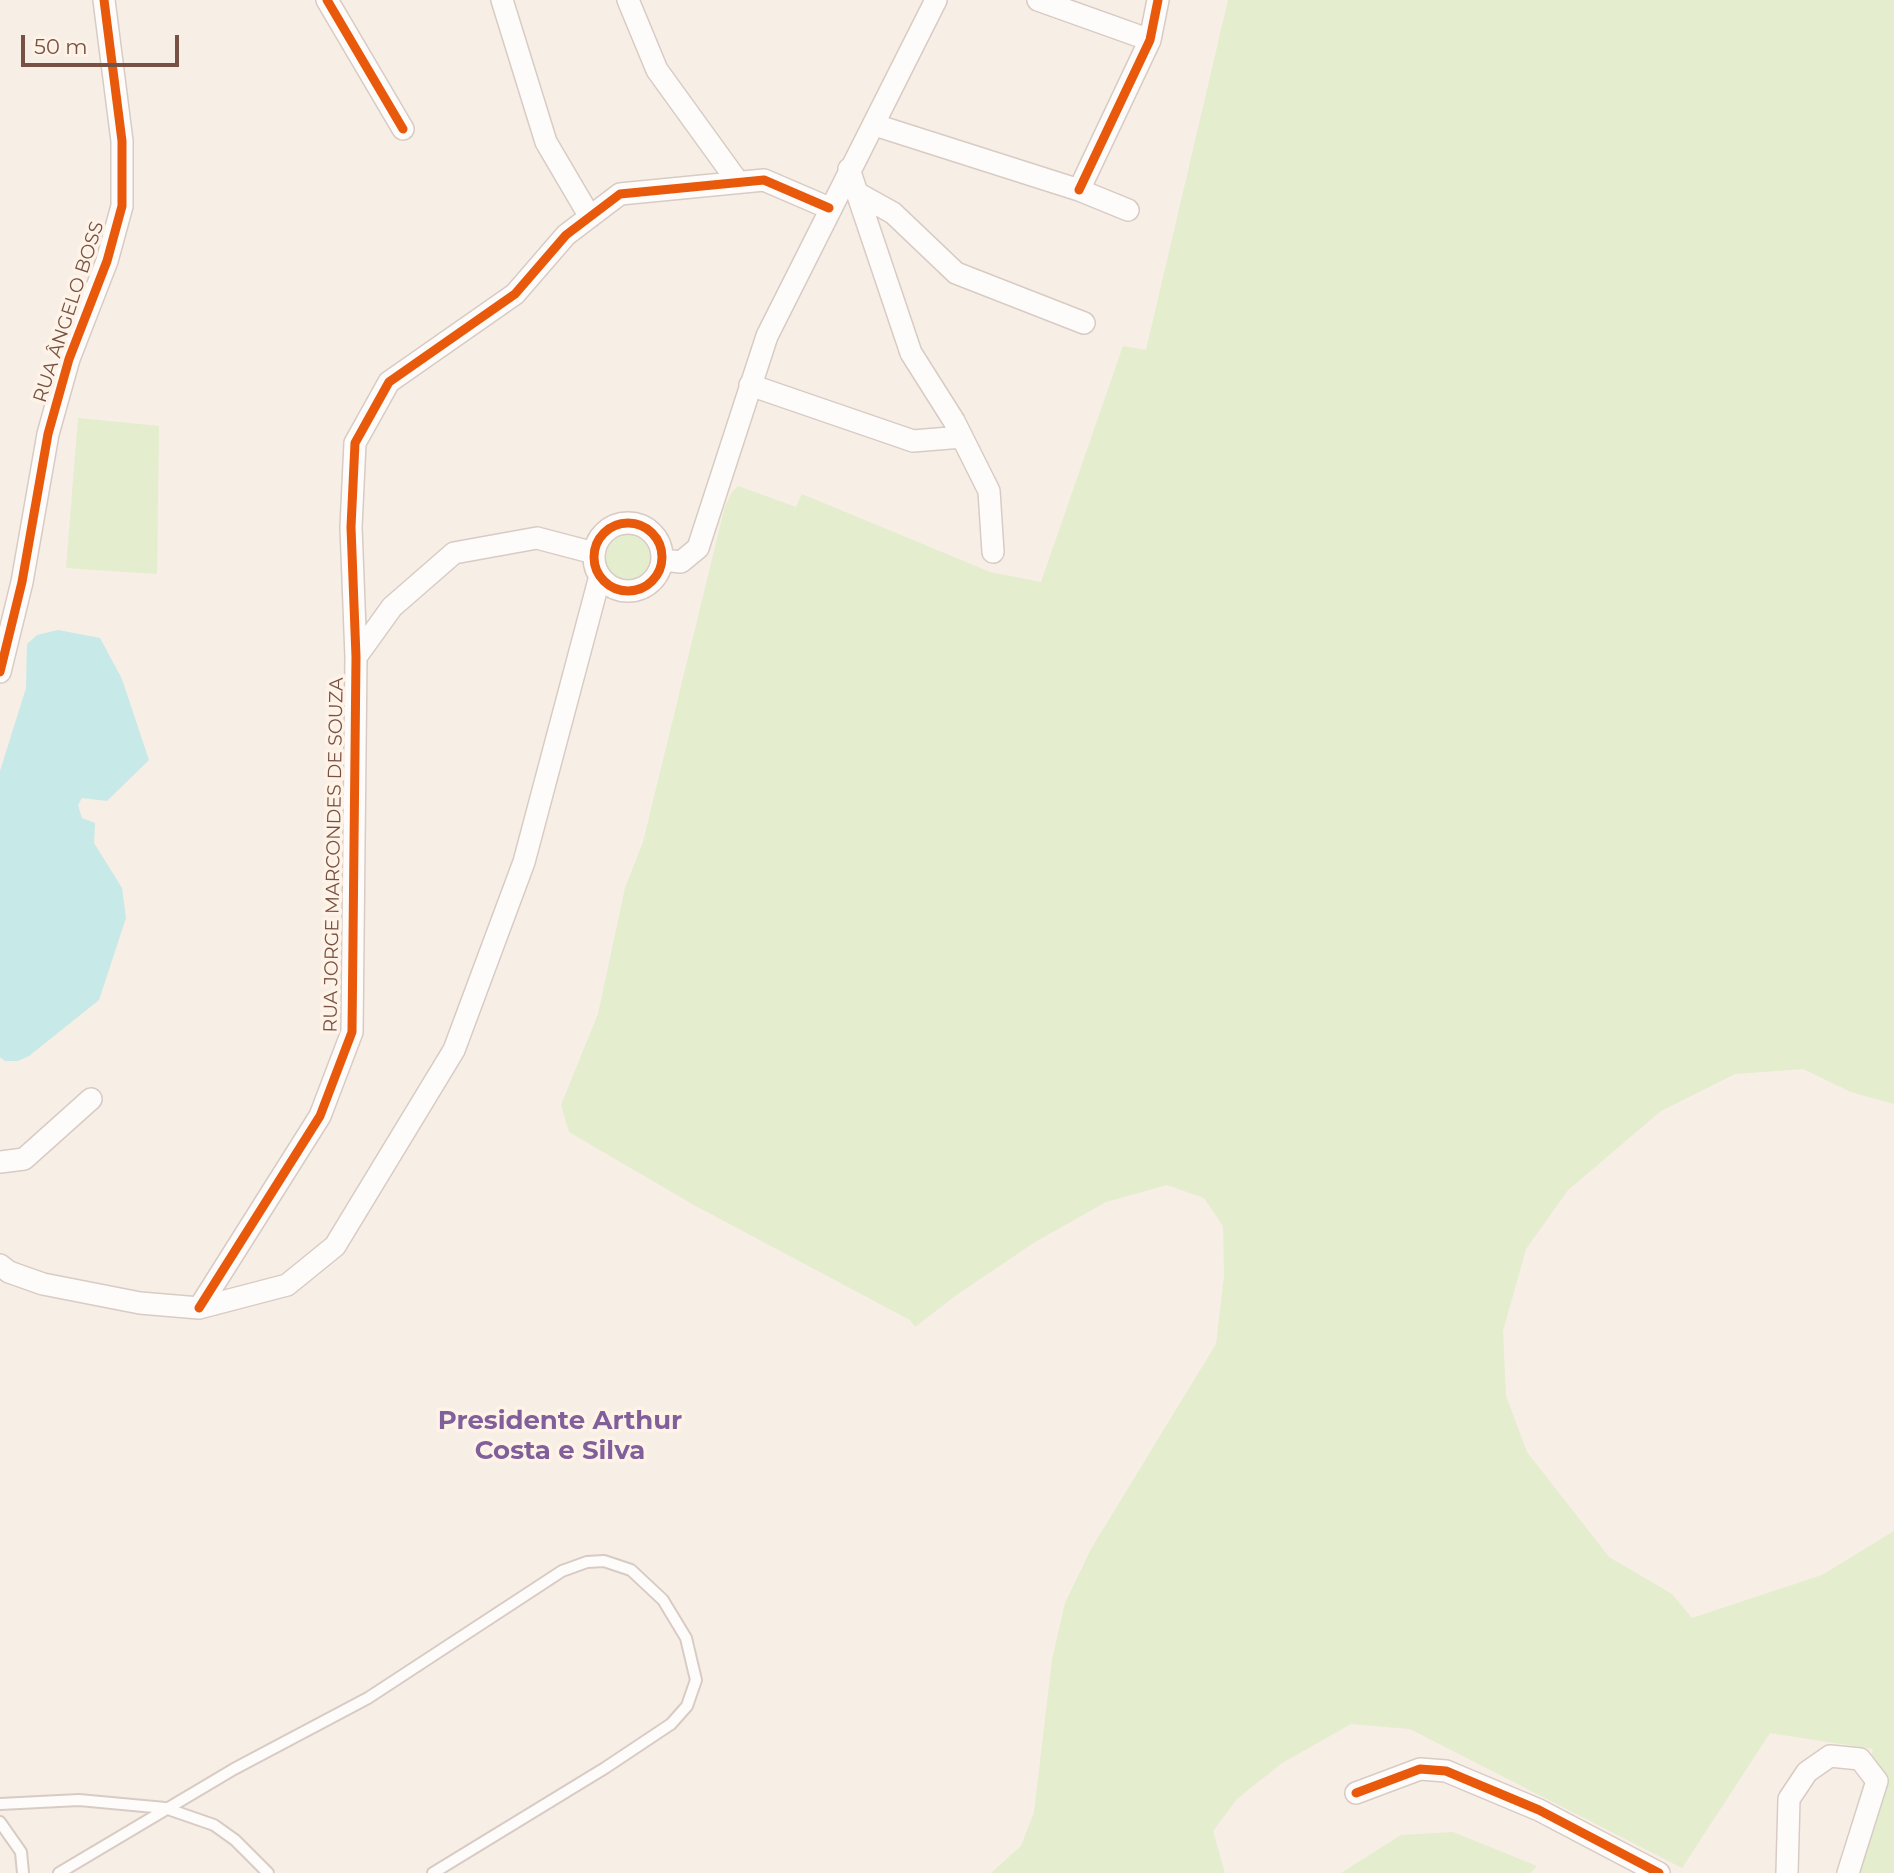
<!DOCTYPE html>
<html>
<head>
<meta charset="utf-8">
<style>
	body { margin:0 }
	#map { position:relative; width:1894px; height:1873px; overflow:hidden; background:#f7eee5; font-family:Montserrat,sans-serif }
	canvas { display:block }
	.scale { position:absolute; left:21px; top:35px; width:158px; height:32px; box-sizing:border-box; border:4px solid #775144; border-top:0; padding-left:9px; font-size:21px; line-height:24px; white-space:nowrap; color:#775144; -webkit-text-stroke:5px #fff3e7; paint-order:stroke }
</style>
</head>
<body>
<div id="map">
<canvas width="1894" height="1873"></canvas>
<div class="scale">50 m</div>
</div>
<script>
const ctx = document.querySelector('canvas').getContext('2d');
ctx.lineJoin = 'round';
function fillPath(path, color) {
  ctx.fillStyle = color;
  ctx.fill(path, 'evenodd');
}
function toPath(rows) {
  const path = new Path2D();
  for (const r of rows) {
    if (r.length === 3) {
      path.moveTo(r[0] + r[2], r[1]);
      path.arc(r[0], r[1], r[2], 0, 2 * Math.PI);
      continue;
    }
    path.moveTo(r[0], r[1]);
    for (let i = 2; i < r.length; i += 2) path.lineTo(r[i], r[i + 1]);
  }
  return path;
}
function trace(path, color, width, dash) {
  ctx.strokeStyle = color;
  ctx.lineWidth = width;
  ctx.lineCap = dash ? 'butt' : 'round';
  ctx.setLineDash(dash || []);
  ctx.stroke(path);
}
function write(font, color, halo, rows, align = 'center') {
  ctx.font = font + ' Montserrat,sans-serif';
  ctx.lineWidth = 7;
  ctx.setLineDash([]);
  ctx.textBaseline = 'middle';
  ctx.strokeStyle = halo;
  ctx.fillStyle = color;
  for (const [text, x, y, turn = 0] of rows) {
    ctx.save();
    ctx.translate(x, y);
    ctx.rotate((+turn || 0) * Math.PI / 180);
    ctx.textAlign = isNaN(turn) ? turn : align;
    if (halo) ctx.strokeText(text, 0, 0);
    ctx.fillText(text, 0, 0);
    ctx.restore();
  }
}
const green = toPath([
	[1228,0,1894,0,1894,1104,1851,1092,1803,1069,1735,1074,1661,1111,1568,1190,1526,1249,1503,1331,1506,1396,1527,1452,1609,1557,1672,1594,1692,1618,1822,1575,1894,1531,1894,1873,1837,1873,1873,1749,1770,1733,1682,1868,1410,1729,1351,1724,1282,1763,1237,1799,1213,1831,1225,1873,991,1873,1021,1846,1034,1812,1052,1660,1065,1603,1091,1549,1216,1344,1224,1276,1223,1226,1204,1198,1167,1185,1106,1202,1035,1242,955,1296,915,1327,910,1320,694,1205,569,1132,561,1105,598,1014,625,888,643,842,725,506,732,492,738,486,796,507,802,494,990,572,1041,582,1123,346,1146,350],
	[78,418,159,426,157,574,66,568],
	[628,557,24],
	[1453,1832,1537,1866,1530,1873,1341,1873,1401,1835]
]);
const water = toPath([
	[58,630,100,638,122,679,149,760,107,801,82,798,78,805,82,818,95,823,94,843,122,888,126,918,99,1000,29,1056,18,1061,5,1061,0,1057,0,771,26,688,27,644,37,635]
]);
const service = toPath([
	[0,1804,79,1800,165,1808,214,1825,235,1840,268,1873],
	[0,1822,21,1852,23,1873],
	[59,1873,234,1769,368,1698,562,1571,587,1562,604,1561,631,1570,663,1600,686,1638,696,1680,687,1706,671,1724,605,1768,433,1873]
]);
const minor = toPath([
	[327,0,403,129],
	[502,0,546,142,590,217],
	[628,0,657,70,738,182],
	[1038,0,1150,40],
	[875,125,1079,190,1128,210],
	[849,169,911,353,954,421,989,491,993,552],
	[1079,190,1150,40,1158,0],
	[857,193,893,213,956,273,1084,323],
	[750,385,913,441,962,437],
	[628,557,34],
	[662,560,681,562,698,548,767,336,936,0],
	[356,657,392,607,454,553,537,538,594,553],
	[0,672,22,582,48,434,69,359,107,261,122,206,122,141,104,0],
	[0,1162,24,1159,91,1099],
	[0,1265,9,1272,43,1284,140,1303,199,1308,287,1285,335,1246,454,1050,524,862,600,576],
	[199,1308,320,1116,352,1032,356,657,351,527,355,443,389,382,515,294,566,235,620,194,764,180,829,208],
	[1356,1793,1420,1769,1446,1771,1539,1810,1659,1873],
	[1787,1873,1789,1799,1807,1772,1830,1756,1860,1759,1877,1781,1848,1873]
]);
const cycleway = toPath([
	[327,0,403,129],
	[1079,190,1150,40,1158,0],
	[628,557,34],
	[0,672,22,582,48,434,69,359,107,261,122,206,122,141,104,0],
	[199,1308,320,1116,352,1032,356,657,351,527,355,443,389,382,515,294,566,235,620,194,764,180,829,208],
	[1356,1793,1420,1769,1446,1771,1539,1810,1659,1873]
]);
const streetNames = [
	["RUA ÂNGELO BOSS",69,312,-72],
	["RUA JORGE MARCONDES DE SOUZA",334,855,-89]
];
const districtNames = [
	["Presidente Arthur",560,1421],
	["Costa e Silva",560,1451]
];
fillPath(green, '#e4edce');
fillPath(water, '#c7e9e8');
trace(service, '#d8cbc4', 14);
trace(minor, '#d8cbc4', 24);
trace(service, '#fefcfb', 10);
trace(minor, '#fefcfb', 21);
trace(cycleway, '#e8590c', 9);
write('19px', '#775144', '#fff3e7', streetNames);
write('bold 26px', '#805f9b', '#fff3e7', districtNames);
</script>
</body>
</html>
